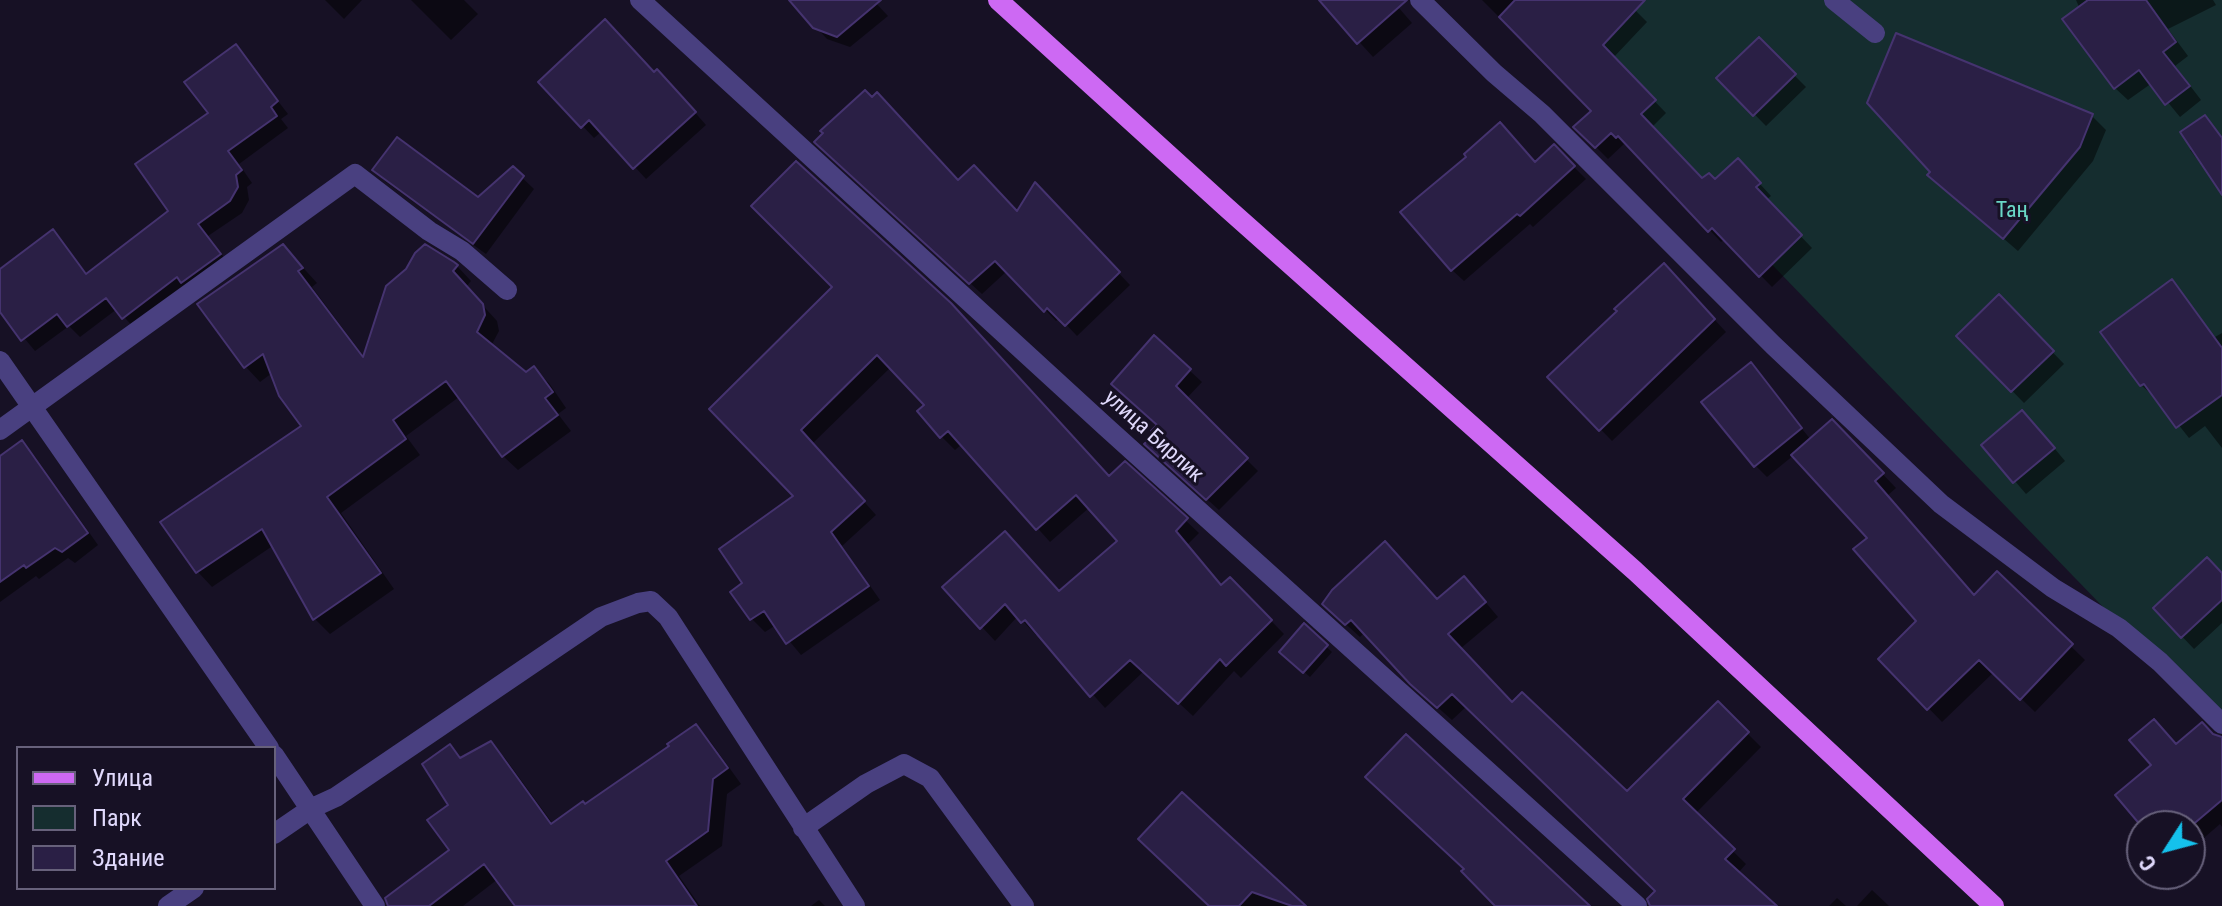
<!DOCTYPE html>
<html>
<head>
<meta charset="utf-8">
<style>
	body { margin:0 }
	#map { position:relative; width:2222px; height:906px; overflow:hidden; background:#171125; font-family:"Roboto Condensed",sans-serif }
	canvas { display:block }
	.legend { position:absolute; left:16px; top:746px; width:260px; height:144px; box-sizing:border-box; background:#171125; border:2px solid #67617b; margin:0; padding:10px 14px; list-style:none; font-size:24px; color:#e0d9fc }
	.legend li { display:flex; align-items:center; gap:16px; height:40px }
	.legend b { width:40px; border:2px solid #67617b }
	.north { position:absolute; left:2126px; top:810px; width:80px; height:80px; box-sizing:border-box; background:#171125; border:2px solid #67617b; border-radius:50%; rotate:234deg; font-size:22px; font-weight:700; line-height:32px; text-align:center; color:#e0d9fc }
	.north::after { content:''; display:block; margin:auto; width:28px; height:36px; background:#15c1ec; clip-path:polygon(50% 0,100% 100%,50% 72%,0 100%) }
</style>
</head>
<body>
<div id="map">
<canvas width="2222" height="906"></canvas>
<ul class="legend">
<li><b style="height:10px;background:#cd69f3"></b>Улица</li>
<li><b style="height:22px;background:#152d2f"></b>Парк</li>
<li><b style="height:22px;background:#2a1f45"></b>Здание</li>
</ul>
<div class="north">С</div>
</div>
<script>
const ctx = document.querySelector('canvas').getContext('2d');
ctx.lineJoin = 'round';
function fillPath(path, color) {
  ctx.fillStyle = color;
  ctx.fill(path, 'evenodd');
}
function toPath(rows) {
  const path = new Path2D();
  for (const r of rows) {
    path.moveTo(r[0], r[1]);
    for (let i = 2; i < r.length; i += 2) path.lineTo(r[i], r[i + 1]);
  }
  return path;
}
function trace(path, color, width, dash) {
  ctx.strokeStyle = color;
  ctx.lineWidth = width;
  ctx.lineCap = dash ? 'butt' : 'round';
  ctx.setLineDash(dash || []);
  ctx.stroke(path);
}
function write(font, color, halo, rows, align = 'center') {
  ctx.font = font + ' "Roboto Condensed",sans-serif';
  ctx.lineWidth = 6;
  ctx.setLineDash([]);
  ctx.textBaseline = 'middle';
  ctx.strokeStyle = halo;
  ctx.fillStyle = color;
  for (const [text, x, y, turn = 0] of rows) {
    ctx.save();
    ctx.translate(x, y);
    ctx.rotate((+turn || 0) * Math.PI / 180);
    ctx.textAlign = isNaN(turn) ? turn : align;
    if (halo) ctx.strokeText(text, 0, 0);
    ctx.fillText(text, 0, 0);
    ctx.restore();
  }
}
const green = toPath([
	[1516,0,2222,0,2222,730]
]);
const shadow = toPath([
	[325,0,362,0,344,19],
	[411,0,464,0,478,14,451,40],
	[791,0,873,0,888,16,850,47,827,39],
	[1321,0,1392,0,1412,23,1373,57],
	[1482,0,1625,0,1647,22,1613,58,1666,113,1652,127,1702,181,1715,182,1749,172,1771,196,1766,200,1812,248,1772,287,1725,239,1721,242,1631,146,1629,148,1624,144,1608,159,1576,127,1594,112],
	[2076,0,2213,0,2216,5,2168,29,2188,56,2175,66,2201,100,2180,117,2152,83,2128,100,2115,88],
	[1759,40,1806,87,1766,126,1719,78],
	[236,47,288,114,281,119,288,128,239,164,252,183,247,187,249,200,242,213,208,236,231,267,135,329,117,309,80,337,69,326,35,351,0,309,0,295,53,231,88,275,171,212],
	[654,74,669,83,706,125,646,179,602,131,594,138,541,82],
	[2092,116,2106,130,2093,161,2018,251,1930,175],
	[2222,139,2222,180,2216,184,2190,150],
	[1554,147,1586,179,1533,227,1530,224,1464,281,1452,270,1536,164],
	[828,153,958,182,1017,213,1035,185,1130,285,1077,336,1060,318,1056,321,1007,271,982,294],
	[513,169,534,189,486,254,386,182,374,170,479,200],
	[297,261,317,283,312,287,365,358,457,266,471,281,466,287,497,321,499,331,491,346,526,374,534,369,549,383,566,408,558,414,571,431,518,470,503,456,459,397,406,436,420,455,341,513,394,589,330,634,315,619,274,545,212,587,198,572,163,522,304,426,272,373,260,382,246,367],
	[1676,278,1726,332,1612,441,1550,377],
	[2172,282,2215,337,2222,333,2222,448,2205,426,2189,438,2155,395,2153,396,2141,385],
	[835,287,1109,478,1125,464,1199,533,1187,545,1223,587,1230,579,1284,634,1241,678,1234,671,1193,716,1144,671,1105,708,1038,633,1036,635,1018,616,995,641,945,587,1060,593,1120,541,1090,507,1050,542,962,444,955,450,942,437,919,411,927,405,891,367,812,444,876,515,842,546,880,600,801,655,776,625,765,632,752,619,733,592,745,584,796,497,712,409],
	[1999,297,2064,364,2024,403,1959,336],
	[1154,338,1202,382,1186,399,1258,471,1219,510,1158,455],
	[1751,365,1811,440,1832,421,1896,488,1887,496,1975,597,1997,574,2085,660,2035,712,1994,672,1942,722,1881,659,1919,622,1869,538,1794,455,1767,477,1755,465],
	[2034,424,2065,461,2026,494,1984,445],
	[22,443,34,455,98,545,75,563,68,558,39,579,36,576,0,602,0,459],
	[2222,575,2222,623,2194,649,2155,608],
	[1477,592,1498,617,1460,649,1513,705,1627,794,1718,704,1761,747,1695,814,1746,864,1738,873,1774,906,1657,906,1657,891,1467,706,1452,720,1426,697,1365,632,1360,637,1338,617],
	[1304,626,1332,652,1310,677,1287,657],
	[695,726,710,741,741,784,727,794,722,846,679,876,700,906,518,906,498,879,463,906,406,906,452,851,449,747,462,760,490,743,505,758,553,824,586,806,671,747],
	[2222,737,2222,827,2220,824,2190,850,2190,826,2177,746],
	[1158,856,1303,906,1211,906],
	[1872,890,1889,906,1857,906],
	[1837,898,1846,906,1829,906],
	[819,900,825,906,811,906]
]);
const building = toPath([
	[789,0,881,0,837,37,813,28,789,0],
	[1319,0,1407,0,1357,44,1319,0],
	[1515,0,1645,0,1603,45,1656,100,1641,114,1702,178,1709,173,1715,179,1738,158,1761,183,1756,187,1802,235,1759,277,1712,228,1708,232,1618,136,1616,138,1611,133,1595,148,1573,127,1591,111,1499,17,1515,0],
	[2088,0,2146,0,2176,42,2163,52,2190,86,2165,105,2139,70,2114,89,2062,19,2088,0],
	[605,19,654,72,657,69,696,112,633,169,589,120,581,128,538,82,605,19],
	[1896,33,2093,114,2080,147,2003,239,1927,175,1930,172,1867,103,1896,33],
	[1759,37,1796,74,1753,116,1716,78,1759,37],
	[236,44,278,101,271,107,277,116,228,151,242,170,236,175,238,187,230,201,198,224,221,254,181,283,177,277,122,319,106,298,67,327,57,314,21,341,0,312,0,269,53,229,86,274,168,211,135,164,208,113,184,82,236,44],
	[865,90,872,97,877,92,958,180,974,165,1017,211,1035,182,1120,272,1065,326,1047,308,1044,312,995,261,969,284,814,142,823,133,820,131,865,90],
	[2205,115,2222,138,2222,195,2180,132,2205,115],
	[1500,122,1535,162,1554,144,1575,166,1520,216,1517,214,1451,271,1400,212,1466,157,1464,154,1500,122],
	[397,137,478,197,513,166,524,176,473,244,372,170,397,137],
	[796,161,951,303,1109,476,1125,461,1188,518,1176,531,1221,585,1230,577,1272,620,1226,666,1220,659,1178,704,1130,660,1090,697,1025,620,1021,623,1005,604,980,629,942,587,1005,531,1059,591,1117,541,1076,495,1036,530,948,431,940,438,917,411,924,405,877,355,801,430,865,501,831,532,869,586,786,644,764,611,750,620,730,592,742,583,719,549,793,496,709,409,832,287,751,206,796,161],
	[283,244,303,268,298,271,363,357,386,286,406,269,415,253,425,244,454,262,458,265,453,271,483,304,485,315,477,332,526,372,534,366,553,392,545,398,558,415,502,457,446,381,393,420,406,439,327,497,381,573,313,620,262,529,196,573,160,522,301,426,279,396,263,354,244,368,197,304,283,244],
	[1664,263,1715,319,1599,431,1547,377,1617,311,1614,309,1664,263],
	[2172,279,2222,348,2222,395,2176,428,2144,384,2140,386,2100,332,2172,279],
	[1999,294,2054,351,2011,392,1956,336,1999,294],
	[1154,335,1191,369,1176,386,1248,458,1206,500,1144,444,1155,434,1151,431,1157,425,1111,384,1154,335],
	[1751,362,1802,428,1754,467,1701,402,1751,362],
	[2022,410,2055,448,2013,483,1981,445,2022,410],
	[1832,419,1884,473,1875,481,1974,595,1997,571,2073,644,2020,700,1979,660,1927,710,1878,659,1916,621,1853,549,1867,538,1791,455,1832,419],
	[22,440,88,533,62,552,55,548,26,568,24,565,0,582,0,456,22,440],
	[1385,541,1437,599,1464,576,1486,602,1448,634,1512,702,1522,692,1627,791,1718,701,1749,732,1683,799,1735,849,1725,859,1777,906,1650,906,1647,899,1655,891,1452,694,1437,708,1410,684,1351,620,1345,625,1322,604,1332,590,1385,541],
	[2207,557,2222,573,2222,600,2181,638,2153,608,2207,557],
	[1304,623,1328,645,1303,673,1279,652,1304,623],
	[2154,719,2176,744,2202,722,2213,734,2222,737,2222,800,2190,827,2142,827,2115,795,2151,765,2129,740,2154,719],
	[696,724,728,768,713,779,708,831,666,861,697,906,515,906,484,864,429,906,388,906,385,898,449,850,427,820,448,805,422,764,450,744,460,758,491,741,551,824,583,801,585,804,669,746,667,744,696,724],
	[1406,734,1590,906,1495,906,1461,871,1464,869,1365,777,1406,734],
	[1182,792,1306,906,1292,906,1252,892,1239,906,1209,906,1138,839,1182,792]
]);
const minor = toPath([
	[640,0,1106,427,1637,906],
	[1420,0,1494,73,1542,114,1773,345,1941,504,2053,588,2119,628,2160,662,2222,724],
	[1834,0,1875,33],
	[0,361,269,748],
	[0,430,355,174,429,231,462,251,507,290],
	[274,755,375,906],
	[803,828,866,784,904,764,930,778,1024,906],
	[274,834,312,808,336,797,601,617,638,603,651,601,668,617,855,906],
	[168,906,194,888]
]);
const primary = toPath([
	[998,0,1227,208,1635,571,1994,906]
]);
const parkNames = [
	["Таң",2012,211]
];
const streetNames = [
	["улица Бирлик",1153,437,42]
];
fillPath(green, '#152d2f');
fillPath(shadow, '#0007');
fillPath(building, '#2a1f45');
trace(building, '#45336f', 2);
trace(minor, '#494080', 20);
trace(primary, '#cd69f3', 20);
write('22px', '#6ad7c6', '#171125', parkNames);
write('22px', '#e0d9fc', '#171125', streetNames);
</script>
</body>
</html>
